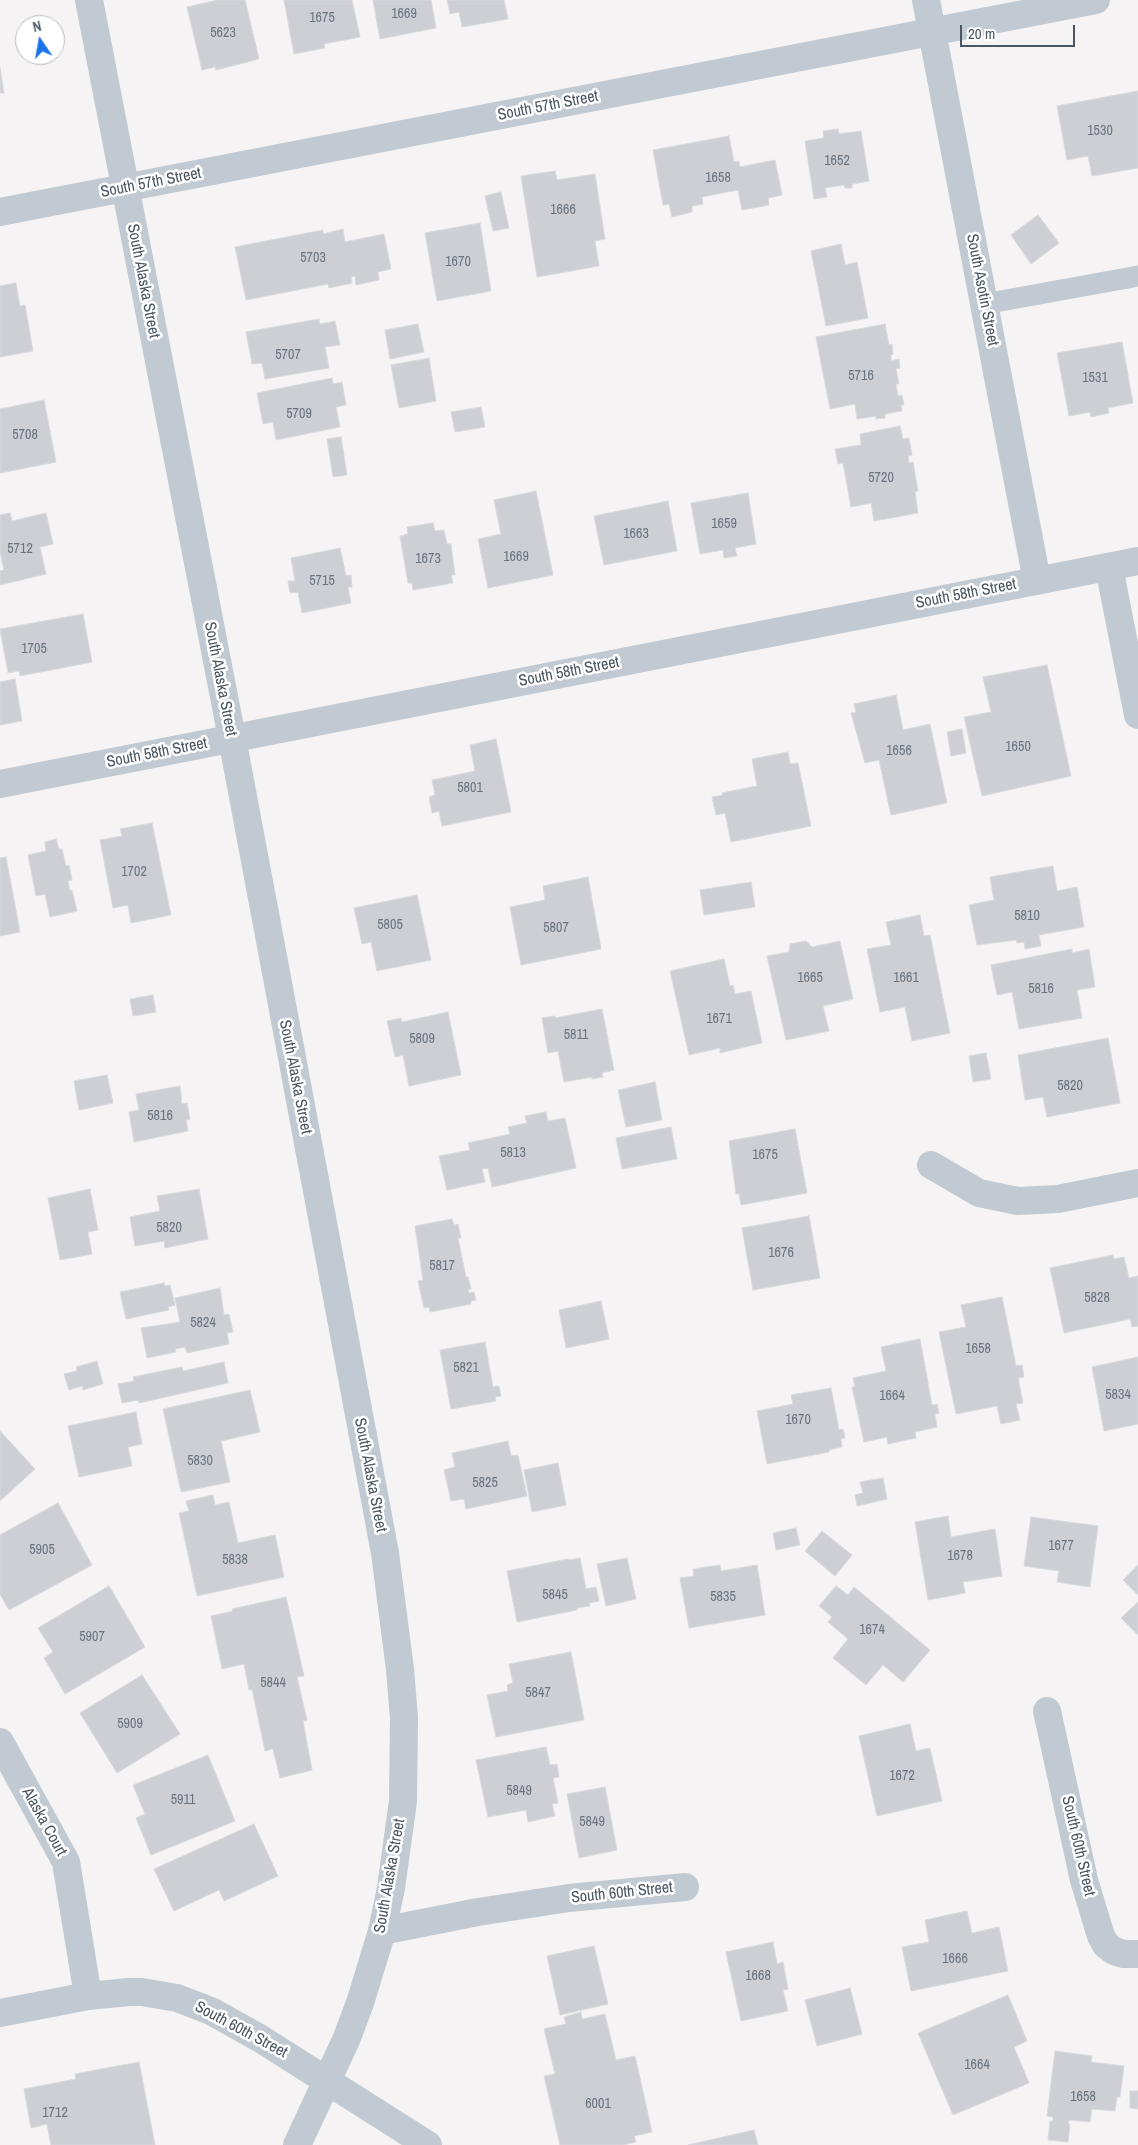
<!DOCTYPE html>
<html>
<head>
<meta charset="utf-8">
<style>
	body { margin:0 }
	#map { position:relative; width:1138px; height:2145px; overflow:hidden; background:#f5f3f3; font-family:"Archivo Narrow",sans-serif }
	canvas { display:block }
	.north { position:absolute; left:15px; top:15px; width:50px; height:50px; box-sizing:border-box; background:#fff; border:1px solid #b7bbc0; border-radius:50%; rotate:348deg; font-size:14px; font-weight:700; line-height:20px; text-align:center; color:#4a5661 }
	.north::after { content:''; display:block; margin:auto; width:18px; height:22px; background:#1a73e8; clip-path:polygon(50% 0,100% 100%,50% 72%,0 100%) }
	.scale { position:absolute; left:960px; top:25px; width:115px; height:22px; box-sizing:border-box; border:2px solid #4a5661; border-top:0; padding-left:6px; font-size:15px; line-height:18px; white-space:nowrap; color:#4a5661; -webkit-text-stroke:4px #fff; paint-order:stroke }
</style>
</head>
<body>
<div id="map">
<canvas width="1138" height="2145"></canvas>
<div class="north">N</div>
<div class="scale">20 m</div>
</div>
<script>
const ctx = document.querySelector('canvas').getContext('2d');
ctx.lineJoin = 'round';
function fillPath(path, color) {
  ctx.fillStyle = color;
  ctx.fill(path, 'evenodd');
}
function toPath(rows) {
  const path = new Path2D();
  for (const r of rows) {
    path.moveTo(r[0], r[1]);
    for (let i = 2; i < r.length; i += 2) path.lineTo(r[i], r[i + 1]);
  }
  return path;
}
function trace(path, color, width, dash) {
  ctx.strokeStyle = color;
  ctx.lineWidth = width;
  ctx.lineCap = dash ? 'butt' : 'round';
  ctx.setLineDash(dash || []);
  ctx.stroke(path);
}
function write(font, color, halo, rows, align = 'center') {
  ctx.font = font + ' "Archivo Narrow",sans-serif';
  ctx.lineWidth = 5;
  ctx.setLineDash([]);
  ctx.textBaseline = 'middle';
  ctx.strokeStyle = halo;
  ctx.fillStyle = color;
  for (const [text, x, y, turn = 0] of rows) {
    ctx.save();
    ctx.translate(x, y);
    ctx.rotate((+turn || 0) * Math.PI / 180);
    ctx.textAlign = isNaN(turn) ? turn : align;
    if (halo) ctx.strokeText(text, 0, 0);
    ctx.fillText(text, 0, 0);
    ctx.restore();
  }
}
const building = toPath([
	[218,0,245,0,259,59,216,70,215,67,202,70,187,7,218,0],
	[284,0,352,0,360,37,324,44,325,48,294,54,284,0],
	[373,0,431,0,436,28,380,39,373,0],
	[447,0,504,0,508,19,462,27,459,12,450,14,447,0],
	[0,68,4,93,0,93,0,68],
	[1138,91,1138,168,1092,176,1088,156,1067,160,1057,106,1138,91],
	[838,129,839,134,861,131,869,181,852,184,852,188,845,188,844,185,825,188,827,197,814,199,805,141,824,138,823,131,838,129],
	[729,136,734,162,739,161,740,167,775,160,782,195,768,198,769,205,742,210,738,190,702,197,703,204,692,206,692,212,672,217,669,204,663,205,653,150,729,136],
	[555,171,557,180,595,174,605,239,595,241,599,266,537,277,521,176,555,171],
	[501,192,509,228,493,231,485,196,501,192],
	[1038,215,1059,243,1031,264,1011,235,1038,215],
	[480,223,491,291,437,301,425,233,480,223],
	[343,229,345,242,384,234,391,269,378,272,379,280,356,285,355,276,351,277,352,283,329,288,328,284,246,300,235,247,323,230,323,234,343,229],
	[841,244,845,265,857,262,868,318,826,326,811,251,841,244],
	[16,283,20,306,25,305,33,351,0,357,0,286,16,283],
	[319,319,320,324,335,321,340,345,325,347,329,368,265,379,262,363,252,364,246,332,319,319],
	[418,324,424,352,390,359,385,330,418,324],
	[885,324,889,345,892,344,893,354,891,355,891,361,899,359,900,368,896,369,899,384,896,384,898,396,902,395,904,405,901,405,902,411,885,414,885,418,876,419,876,416,857,419,855,404,830,409,816,337,885,324],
	[1122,342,1133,403,1108,408,1109,413,1091,417,1090,412,1069,416,1057,353,1122,342],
	[429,358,436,401,399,408,391,365,429,358],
	[332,378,333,384,342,382,346,405,336,407,340,427,276,440,273,422,263,424,257,393,332,378],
	[44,400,56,462,0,473,0,409,44,400],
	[481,407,485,427,455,432,451,412,481,407],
	[900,426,903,439,909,438,912,455,908,456,909,463,913,462,918,491,915,492,918,513,874,521,871,503,851,507,843,463,838,464,835,449,861,445,860,434,900,426],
	[341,437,347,475,333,477,327,439,341,437],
	[536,491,553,575,488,588,478,539,501,534,494,500,536,491],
	[748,493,756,544,735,548,737,556,724,558,723,550,700,554,691,503,748,493],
	[668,501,677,551,604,565,594,516,668,501],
	[10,513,12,521,46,513,53,544,40,547,46,574,0,585,0,571,4,570,0,552,0,515,10,513],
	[433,523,435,531,444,530,447,544,451,544,455,575,451,575,453,583,413,590,412,583,408,583,400,536,408,534,407,527,433,523],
	[340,548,346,576,351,575,352,587,348,587,351,603,302,613,298,592,290,593,288,581,295,581,291,558,340,548],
	[83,614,92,662,20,676,19,671,8,673,0,629,83,614],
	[1047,665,1071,776,982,796,964,717,991,712,983,677,1047,665],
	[15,679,22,721,0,725,0,682,15,679],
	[896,695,903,730,930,724,947,803,891,815,879,760,865,763,851,713,856,712,854,704,896,695],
	[962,729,966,753,951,756,947,732,962,729],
	[496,739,511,812,442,826,439,811,432,813,429,797,435,795,432,780,475,771,470,745,496,739],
	[788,752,790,764,798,763,811,826,731,842,725,813,716,815,712,797,723,795,722,793,757,786,752,759,788,752],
	[152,823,171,915,131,923,128,905,113,908,100,840,122,836,120,829,152,823],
	[56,839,59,849,62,849,66,866,69,865,72,880,68,881,70,891,72,890,77,911,50,917,45,894,36,896,28,855,46,851,45,842,56,839],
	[6,857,20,932,0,936,0,858,6,857],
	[1053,866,1057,891,1077,887,1084,927,1039,935,1041,946,1025,949,1024,942,1017,943,1016,940,977,945,969,905,994,900,990,877,1053,866],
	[588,877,601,949,521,965,510,907,545,900,543,886,588,877],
	[751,882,755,907,704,915,700,890,751,882],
	[417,895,431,960,377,971,371,942,362,944,354,908,417,895],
	[920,915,924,936,930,935,950,1033,912,1041,905,1007,880,1012,867,949,891,945,886,922,920,915],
	[806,941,812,947,840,941,853,999,823,1006,829,1031,786,1040,767,956,789,952,790,944,806,941],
	[1072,949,1072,953,1089,949,1095,987,1077,990,1082,1018,1019,1029,1012,992,997,995,991,965,1072,949],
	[724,959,730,986,733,985,735,994,751,991,762,1043,720,1053,720,1048,689,1055,670,971,724,959],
	[153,995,156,1012,133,1016,130,999,153,995],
	[602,1009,614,1070,602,1073,603,1077,592,1079,592,1077,564,1082,558,1051,548,1053,542,1018,555,1016,555,1018,602,1009],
	[448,1012,461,1075,409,1086,403,1055,395,1057,387,1021,401,1018,402,1022,448,1012],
	[1108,1038,1120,1103,1047,1117,1043,1097,1025,1100,1018,1055,1108,1038],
	[986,1053,991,1079,973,1082,969,1056,986,1053],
	[107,1075,113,1103,79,1110,74,1081,107,1075],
	[655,1082,662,1120,626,1127,618,1090,655,1082],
	[180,1086,182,1104,187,1103,190,1119,186,1120,188,1131,134,1142,129,1112,139,1110,136,1094,180,1086],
	[546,1112,548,1121,565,1118,576,1168,492,1187,488,1168,482,1169,485,1182,447,1190,439,1156,470,1150,468,1143,510,1134,508,1127,527,1123,525,1116,546,1112],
	[671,1127,677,1159,622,1169,616,1138,671,1127],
	[795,1129,807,1193,741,1205,739,1194,736,1194,729,1141,795,1129],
	[90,1189,98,1230,88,1232,92,1254,60,1260,48,1198,90,1189],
	[199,1189,208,1239,165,1248,164,1241,135,1246,130,1217,160,1211,157,1196,199,1189],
	[809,1216,820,1278,753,1290,742,1228,809,1216],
	[452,1219,454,1225,458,1224,461,1238,458,1238,466,1277,468,1277,471,1289,468,1289,469,1293,474,1292,476,1300,471,1301,471,1304,430,1312,429,1307,424,1308,418,1281,423,1280,415,1226,452,1219],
	[1113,1255,1114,1259,1124,1257,1129,1278,1138,1276,1138,1326,1132,1327,1130,1319,1064,1333,1050,1268,1113,1255],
	[164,1283,165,1286,170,1285,175,1305,168,1307,169,1310,126,1319,120,1292,164,1283],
	[220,1288,224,1315,229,1314,233,1332,227,1333,229,1344,187,1353,185,1347,175,1349,176,1352,147,1358,141,1328,180,1322,175,1298,220,1288],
	[1002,1297,1016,1366,1022,1365,1024,1377,1018,1378,1023,1403,1016,1404,1020,1420,1001,1424,997,1406,956,1414,939,1332,966,1327,961,1305,1002,1297],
	[601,1301,609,1339,566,1348,559,1310,601,1301],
	[920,1339,932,1405,937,1404,939,1413,935,1414,937,1427,915,1432,916,1438,888,1444,887,1437,864,1442,852,1387,855,1387,853,1378,886,1371,881,1347,920,1339],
	[485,1342,493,1387,499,1386,501,1396,495,1397,496,1401,451,1409,440,1350,485,1342],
	[1138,1357,1138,1424,1104,1431,1092,1367,1138,1357],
	[97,1361,103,1384,83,1390,82,1386,69,1390,64,1374,77,1371,76,1367,97,1361],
	[224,1362,228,1383,139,1403,138,1400,122,1403,118,1384,134,1381,133,1377,182,1367,183,1371,224,1362],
	[831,1388,839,1430,843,1429,845,1438,841,1439,842,1447,829,1450,829,1452,767,1464,757,1411,793,1404,791,1395,831,1388],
	[250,1390,260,1432,221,1441,230,1482,181,1492,163,1409,250,1390],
	[136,1412,142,1444,128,1447,132,1466,79,1477,68,1426,136,1412],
	[0,1431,35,1469,0,1501,0,1431],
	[508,1441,511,1456,518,1455,527,1496,466,1509,464,1499,451,1501,444,1470,455,1467,452,1453,508,1441],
	[558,1463,566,1505,532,1512,524,1470,558,1463],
	[883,1478,887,1499,857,1506,855,1495,863,1493,860,1482,883,1478],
	[213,1495,215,1505,229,1502,238,1543,275,1535,284,1577,197,1596,179,1513,189,1511,186,1501,213,1495],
	[58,1503,92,1565,9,1610,0,1594,0,1535,58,1503],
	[948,1516,951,1537,995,1529,1002,1576,963,1582,965,1593,928,1600,915,1522,948,1516],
	[1031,1517,1098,1526,1090,1587,1057,1582,1059,1571,1024,1566,1031,1517],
	[796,1528,800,1545,776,1550,773,1533,796,1528],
	[822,1531,852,1555,835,1576,805,1551,822,1531],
	[580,1558,586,1589,596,1587,599,1601,589,1603,590,1606,577,1608,577,1610,517,1622,507,1571,568,1559,569,1560,580,1558],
	[627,1558,636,1599,606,1606,597,1564,627,1558],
	[720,1565,721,1571,757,1565,765,1615,689,1628,680,1578,694,1576,693,1569,720,1565],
	[1138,1565,1138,1595,1123,1580,1138,1565],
	[109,1586,145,1647,65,1694,44,1658,53,1652,38,1628,109,1586],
	[836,1586,848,1595,854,1587,930,1650,903,1682,883,1665,866,1685,833,1658,848,1639,828,1622,832,1617,819,1606,836,1586],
	[286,1597,304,1676,297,1677,307,1720,303,1721,312,1770,280,1778,273,1749,265,1751,252,1689,249,1690,244,1664,222,1669,211,1616,233,1611,232,1609,286,1597],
	[1138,1602,1138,1635,1121,1618,1138,1602],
	[571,1652,584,1720,496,1737,487,1695,508,1691,507,1685,513,1683,509,1664,571,1652],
	[142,1675,180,1734,117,1773,80,1713,142,1675],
	[910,1724,916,1751,930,1748,942,1801,877,1816,859,1736,910,1724],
	[546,1747,550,1765,557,1764,559,1777,553,1778,558,1803,552,1804,555,1816,528,1822,526,1810,488,1817,476,1760,546,1747],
	[208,1755,235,1821,151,1855,136,1818,145,1814,133,1785,208,1755],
	[605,1787,617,1850,579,1858,567,1794,605,1787],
	[254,1824,278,1876,224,1901,219,1890,174,1911,154,1869,254,1824],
	[967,1911,972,1933,999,1927,1008,1971,911,1991,902,1947,929,1942,925,1920,967,1911],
	[773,1942,777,1964,783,1962,788,1989,783,1990,788,2011,741,2021,726,1952,773,1942],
	[594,1946,608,2004,560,2015,547,1956,594,1946],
	[850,1988,862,2034,817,2046,805,2000,850,1988],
	[1008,1995,1027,2041,1014,2047,1029,2083,953,2115,918,2033,1008,1995],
	[581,2012,582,2019,605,2014,616,2060,635,2056,652,2132,634,2136,636,2142,623,2145,560,2145,544,2076,555,2074,544,2029,566,2024,564,2017,581,2012],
	[1055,2051,1092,2056,1091,2062,1124,2066,1120,2097,1117,2097,1115,2111,1092,2109,1090,2122,1069,2120,1068,2124,1070,2124,1068,2142,1048,2140,1050,2121,1053,2121,1053,2117,1047,2116,1055,2051],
	[139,2062,155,2145,51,2145,47,2124,31,2128,24,2089,76,2079,75,2074,139,2062],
	[1130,2091,1138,2091,1138,2109,1130,2108,1130,2091],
	[754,2130,758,2145,688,2145,754,2130]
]);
const service = toPath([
	[984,304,1138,276]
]);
const minor = toPath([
	[926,0,1037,581],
	[0,212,1096,0],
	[1109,567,1138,715],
	[0,784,1138,561],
	[931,1165,979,1193,1018,1201,1058,1199,1138,1183],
	[1047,1711,1084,1880,1101,1936,1106,1945,1114,1951,1124,1954,1138,1954],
	[0,1742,66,1862,88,1996],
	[382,1931,478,1912,569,1898,685,1887],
	[0,2013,88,1996,129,1992,142,1992,177,1998,211,2011,261,2039,428,2145]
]);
const tertiary = toPath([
	[89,0,232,738,385,1553,400,1669,404,1718,403,1801,391,1888,382,1931,360,2003,346,2040,297,2145]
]);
const numberNames = [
	["1669",404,14],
	["1675",322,18],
	["5623",223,33],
	["1530",1100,131],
	["1652",837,161],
	["1658",718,178],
	["1666",563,210],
	["5703",313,258],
	["1670",458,262],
	["5707",288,355],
	["5716",861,376],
	["1531",1095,378],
	["5709",299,414],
	["5708",25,435],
	["5720",881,478],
	["1659",724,524],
	["1663",636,534],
	["5712",20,549],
	["1669",516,557],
	["1673",428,559],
	["5715",322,581],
	["1705",34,649],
	["1650",1018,747],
	["1656",899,751],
	["5801",470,788],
	["1702",134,872],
	["5810",1027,916],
	["5805",390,925],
	["5807",556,928],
	["1665",810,978],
	["1661",906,978],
	["5816",1041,989],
	["1671",719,1019],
	["5811",576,1035],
	["5809",422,1039],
	["5820",1070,1086],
	["5816",160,1116],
	["5813",513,1153],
	["1675",765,1155],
	["5820",169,1228],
	["1676",781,1253],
	["5817",442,1266],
	["5828",1097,1298],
	["5824",203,1323],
	["1658",978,1349],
	["5821",466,1368],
	["5834",1118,1395],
	["1664",892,1396],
	["1670",798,1420],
	["5830",200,1461],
	["5825",485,1483],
	["1677",1061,1546],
	["5905",42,1550],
	["1678",960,1556],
	["5838",235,1560],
	["5845",555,1595],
	["5835",723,1597],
	["1674",872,1630],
	["5907",92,1637],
	["5844",273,1683],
	["5847",538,1693],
	["5909",130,1724],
	["1672",902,1776],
	["5849",519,1791],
	["5911",183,1800],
	["5849",592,1822],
	["1666",955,1959],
	["1668",758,1976],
	["1664",977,2065],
	["1658",1083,2097],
	["6001",598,2104],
	["1712",55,2113]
];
const streetNames = [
	["South 57th Street",548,106,-11],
	["South 57th Street",151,183,-11],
	["South Alaska Street",143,281,79],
	["South Asotin Street",982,290,79],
	["South 58th Street",966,594,-11],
	["South 58th Street",569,672,-11],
	["South Alaska Street",220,679,79],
	["South 58th Street",157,753,-11],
	["South Alaska Street",295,1077,79],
	["South Alaska Street",370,1475,79],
	["Alaska Court",44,1822,61],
	["South 60th Street",1078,1846,77],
	["South Alaska Street",390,1876,-80],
	["South 60th Street",622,1893,-6],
	["South 60th Street",241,2030,28]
];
fillPath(building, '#cdcfd5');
trace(building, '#d7d9de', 1);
trace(service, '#c1cad2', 21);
trace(minor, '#c1cad2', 28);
trace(tertiary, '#c1cad2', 28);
write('14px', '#6b747e', null, numberNames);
write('16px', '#4a5661', '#fff', streetNames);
</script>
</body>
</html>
